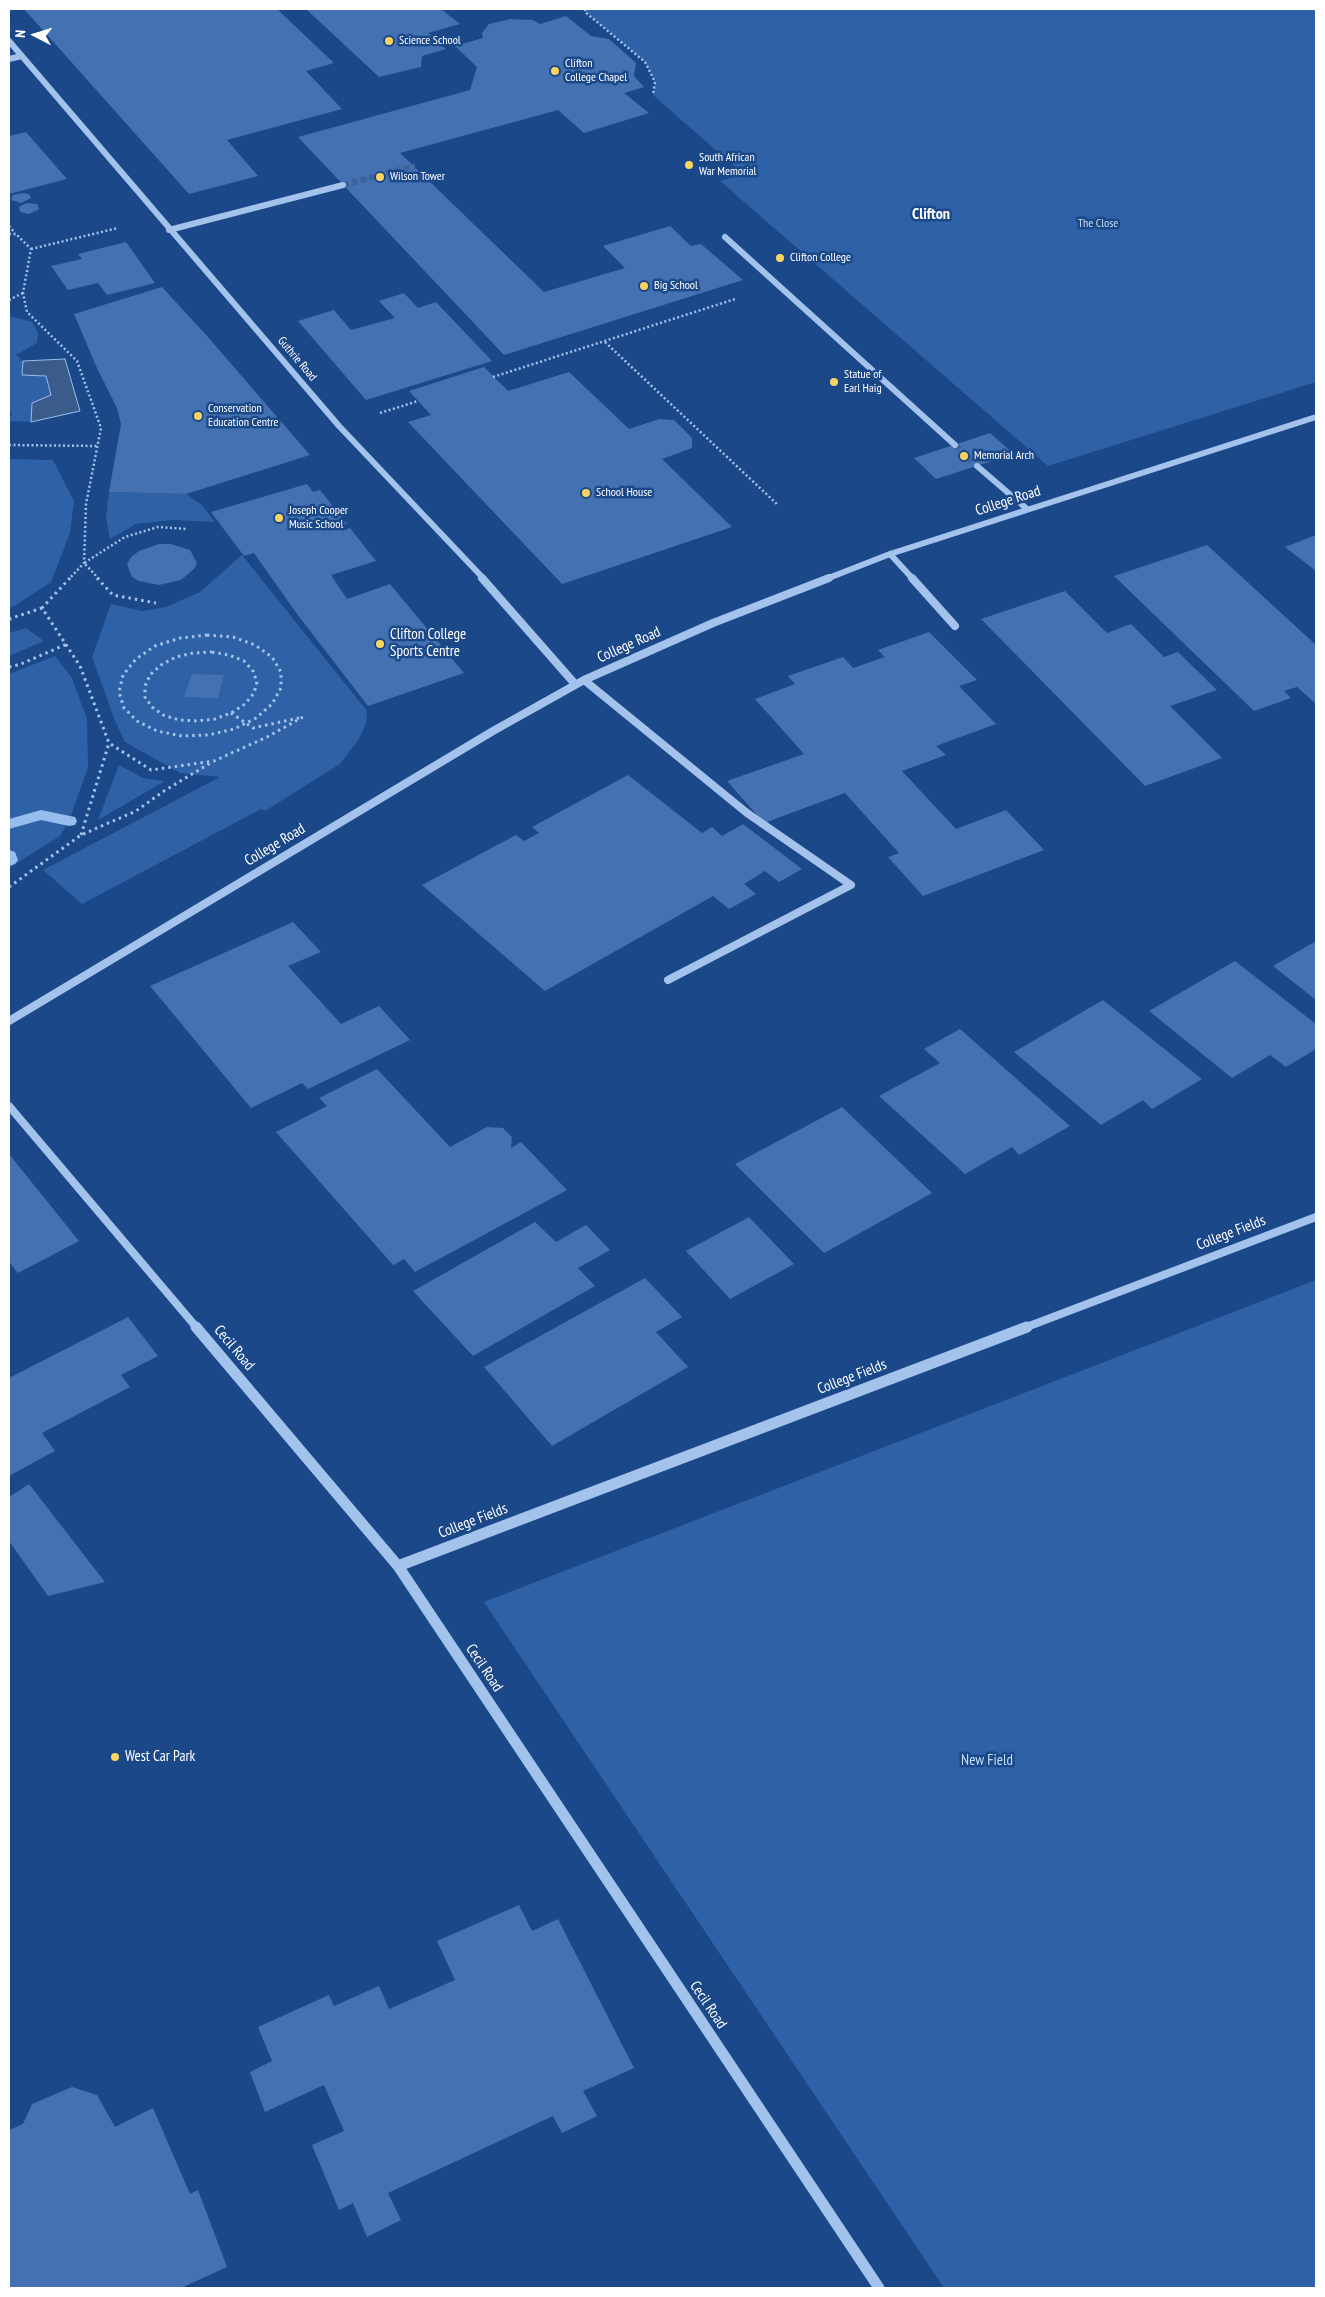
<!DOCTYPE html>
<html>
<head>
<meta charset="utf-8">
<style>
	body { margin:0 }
	#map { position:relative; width:1325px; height:2297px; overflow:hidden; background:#1b4888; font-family:"PT Sans Narrow",sans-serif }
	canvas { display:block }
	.frame { position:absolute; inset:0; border:10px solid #fff; pointer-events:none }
	.north { position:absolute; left:10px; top:10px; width:50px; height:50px; -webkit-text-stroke:4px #1b4888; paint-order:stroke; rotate:275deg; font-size:14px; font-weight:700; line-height:20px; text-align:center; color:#fff }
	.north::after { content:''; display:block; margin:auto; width:18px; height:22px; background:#fff; clip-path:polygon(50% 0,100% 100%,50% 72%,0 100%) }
</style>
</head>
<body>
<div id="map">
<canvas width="1325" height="2297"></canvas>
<div class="frame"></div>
<div class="north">N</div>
</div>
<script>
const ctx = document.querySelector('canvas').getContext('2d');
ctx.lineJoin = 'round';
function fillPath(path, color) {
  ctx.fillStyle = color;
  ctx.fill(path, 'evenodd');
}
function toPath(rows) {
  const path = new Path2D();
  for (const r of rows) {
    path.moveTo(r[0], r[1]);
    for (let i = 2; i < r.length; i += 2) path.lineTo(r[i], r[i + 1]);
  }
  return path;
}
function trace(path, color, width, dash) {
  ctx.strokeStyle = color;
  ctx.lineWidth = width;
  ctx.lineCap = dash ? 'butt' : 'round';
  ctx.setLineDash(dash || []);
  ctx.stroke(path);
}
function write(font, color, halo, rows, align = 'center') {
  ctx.font = font + ' "PT Sans Narrow",sans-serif';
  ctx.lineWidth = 5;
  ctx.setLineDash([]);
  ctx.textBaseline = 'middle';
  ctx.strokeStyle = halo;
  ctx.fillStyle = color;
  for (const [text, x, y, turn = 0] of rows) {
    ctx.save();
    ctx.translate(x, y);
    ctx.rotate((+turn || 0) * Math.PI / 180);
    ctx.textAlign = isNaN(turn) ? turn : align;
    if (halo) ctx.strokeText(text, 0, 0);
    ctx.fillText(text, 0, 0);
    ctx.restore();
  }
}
const green = toPath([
	[585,9,1316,9,1316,382,1048,466,720,181,743,174,653,95,655,82,645,62,585,12],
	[9,316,32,322,38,333,37,343,16,355,23,361,22,375,46,376,51,395,32,403,31,422,9,421,12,412,9,411],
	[9,459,53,460,74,501,70,533,51,582,16,605,9,608],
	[109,492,186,494,202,505,215,522,172,520,136,524,110,539,106,518],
	[242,555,367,711,366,724,359,739,340,764,265,811,261,809,82,904,43,870,220,777,180,773,125,742,115,721,92,657,111,604,142,611,166,607,200,592],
	[26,628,44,641,9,656,9,633],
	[55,656,72,678,87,719,88,767,69,821,60,836,9,868,9,674],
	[119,765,143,778,165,781,98,820],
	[1316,1280,1316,2288,944,2288,484,1602]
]);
const water = toPath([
	[65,359,80,411,31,422,32,403,51,395,46,376,22,375,23,361,65,359]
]);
const stream = toPath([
	[41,810,75,817,77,821,75,825,69,826,41,820,9,829,9,819,41,810],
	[9,850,15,852,18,860,15,864,9,866,9,850]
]);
const building = toPath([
	[24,9,277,9,334,63,306,71,342,109,227,140,258,176,189,194],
	[306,9,441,9,460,24,428,33,446,49,422,56,421,67,379,77],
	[566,16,591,36,609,39,636,63,634,76,644,87,624,93,649,113,584,133,558,110,400,153,544,292,625,268,603,246,670,226,691,246,701,244,743,280,504,355,298,137,470,90,477,67,455,46,483,38,482,33,489,24,510,19,533,20,540,24],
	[26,132,67,179,9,194,9,136],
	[23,193,29,194,31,198,21,203,11,200,13,195],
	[27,203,37,204,39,209,29,214,20,212,19,207],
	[126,242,155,283,107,295,98,283,68,290,51,266,82,259,78,254],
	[162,287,207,336,310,455,186,494,109,492,121,424,117,408,96,366,74,314],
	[404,293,418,308,436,302,492,361,366,400,298,321,334,310,351,330,395,318,379,301],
	[484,367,508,391,569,372,629,429,659,419,674,420,692,438,692,448,662,459,732,527,562,584,408,422,431,415,409,391],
	[990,433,1014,454,936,479,914,458],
	[307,484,313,492,320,490,347,524,340,526,343,531,350,528,376,561,331,575,347,599,390,584,464,673,368,706,297,614,254,553,244,556,211,512],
	[1316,535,1316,571,1285,547],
	[159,544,171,544,190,550,197,563,194,569,181,580,159,585,139,581,132,577,127,564,131,557,139,551],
	[1207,545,1316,645,1316,704,1297,687,1284,691,1291,698,1254,711,1114,576],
	[1065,591,1107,633,1131,624,1164,657,1178,652,1217,690,1170,706,1222,758,1145,786,981,619],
	[929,632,977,680,959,686,996,724,936,746,946,755,902,771,956,829,1006,810,1044,850,923,896,888,857,899,853,845,793,764,823,727,781,804,754,755,699,795,684,788,676,843,657,853,668,885,657,878,650],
	[192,674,224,675,218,698,184,697],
	[628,775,702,833,712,827,722,836,743,824,802,869,779,882,765,871,744,884,756,894,729,909,713,896,545,991,422,885,516,835,524,841,539,833,532,827],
	[293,922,321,952,288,966,341,1024,379,1006,410,1040,308,1089,302,1083,251,1108,150,986],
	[1316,941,1316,1000,1273,966],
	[1235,961,1316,1024,1316,1049,1286,1067,1270,1055,1232,1078,1149,1011],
	[1103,1000,1202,1079,1152,1109,1143,1100,1101,1125,1014,1052],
	[960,1029,1070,1126,1019,1155,1012,1147,965,1174,879,1096,940,1063,924,1049],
	[377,1069,450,1147,487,1127,503,1128,512,1137,511,1148,521,1142,567,1190,415,1272,404,1259,393,1265,276,1132,327,1106,319,1098],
	[842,1107,932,1193,824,1253,735,1164],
	[9,1154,79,1241,18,1273,9,1262],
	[749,1217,794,1264,730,1299,686,1251],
	[535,1222,556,1242,586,1225,610,1250,578,1268,595,1286,473,1356,413,1291],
	[645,1278,682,1317,656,1332,688,1367,552,1446,484,1367],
	[128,1317,158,1356,121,1375,130,1387,42,1433,55,1451,9,1476,9,1378],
	[29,1484,105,1582,48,1596,9,1541,9,1497],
	[519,1905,532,1931,558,1919,634,2068,583,2091,597,2116,562,2133,553,2116,388,2193,401,2220,367,2237,353,2203,339,2210,312,2145,344,2131,324,2085,265,2112,250,2072,272,2061,258,2027,329,1995,334,2006,379,1986,389,2009,455,1980,437,1941],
	[72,2087,97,2095,115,2127,153,2108,190,2194,198,2190,227,2267,181,2288,9,2288,9,2130,23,2124,32,2104]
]);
const minorTunnel = toPath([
	[343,185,415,166],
	[955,445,977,466]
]);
const pathFar1 = toPath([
	[585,9,585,12,645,62,655,82,653,95],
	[9,226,15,233],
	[9,234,16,234,31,249,23,293,27,312,77,361,101,428,86,504,84,563,69,579],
	[31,249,118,228],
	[9,300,23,293],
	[605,342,778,505],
	[493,377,735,299],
	[380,413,418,401],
	[9,445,98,446],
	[99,579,84,563,125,537,158,527,187,529]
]);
const path = toPath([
	[70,578,42,608,80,666,109,743,151,770,214,761,267,737,303,717,253,728,231,713],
	[97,578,113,595,156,603],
	[9,619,42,608],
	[207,635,233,637,255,645,272,657,281,672,281,688,272,704,256,718,234,729,208,735,182,736,157,731,137,721,124,708,119,692,123,675,136,659,155,646,180,638,207,635],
	[212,652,229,655,244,661,253,671,257,682,254,693,245,704,231,713,215,719,197,721,179,720,163,715,152,707,145,697,145,686,150,675,161,665,176,657,193,653,212,652],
	[9,667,21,664,67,644],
	[81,835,109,743],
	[9,887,81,835,136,811,164,791,212,762]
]);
const minorFar2 = toPath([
	[9,41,339,426,484,579],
	[9,59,22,56],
	[169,230,343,185],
	[725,237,955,445],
	[977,466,1027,509],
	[890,554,913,579],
	[826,579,890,554,1316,417]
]);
const minorFar1 = toPath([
	[482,578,575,684],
	[912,578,955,626],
	[584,680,747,813,851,885,668,980],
	[9,1021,493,731,584,680,713,623,829,578],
	[9,1106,197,1328],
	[1024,1328,1316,1217]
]);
const minor = toPath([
	[196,1327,398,1566,879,2288],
	[398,1566,1027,1327]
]);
const markers = [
	[389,41,5,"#fdd461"],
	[555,71,5,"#fdd461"],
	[689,165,5,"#fdd461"],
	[380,177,5,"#fdd461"],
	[780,258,5,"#fdd461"],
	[644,286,5,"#fdd461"],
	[834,382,5,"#fdd461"],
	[198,416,5,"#fdd461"],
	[964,456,5,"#fdd461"],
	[586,493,5,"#fdd461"],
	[279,518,5,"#fdd461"],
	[380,644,5,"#fdd461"],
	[115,1757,5,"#fdd461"]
];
const farPoinames = [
	["Science School",399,41],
	["Clifton",565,64],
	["College Chapel",565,78],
	["South African",699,158],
	["War Memorial",699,172],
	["Wilson Tower",390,177],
	["Clifton College",790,258],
	["Big School",654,286],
	["Statue of",844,375],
	["Earl Haig",844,389],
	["Conservation",208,409],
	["Education Centre",208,423],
	["Memorial Arch",974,456],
	["School House",596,493],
	["Joseph Cooper",289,511],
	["Music School",289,525]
];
const farParknames = [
	["The Close",1098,224]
];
const farStreetnames = [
	["Guthrie Road",297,359,50]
];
const streetNames = [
	["College Road",1008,501,-18],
	["College Road",629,645,-24],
	["College Road",275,845,-31],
	["College Fields",1231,1233,-21],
	["Cecil Road",234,1348,50],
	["College Fields",852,1377,-21],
	["College Fields",473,1521,-21],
	["Cecil Road",484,1668,56],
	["Cecil Road",708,2005,56]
];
const poiNames = [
	["Clifton College",390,635],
	["Sports Centre",390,652],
	["West Car Park",125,1757]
];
const parkNames = [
	["New Field",987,1761]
];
const farDistrictnames = [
	["Clifton",931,214]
];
fillPath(green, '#2e61a6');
fillPath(water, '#3b5c8b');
trace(water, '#97bdee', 1);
fillPath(stream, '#97bdee');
fillPath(building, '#4471b1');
trace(minorTunnel, '#3d639a', 6, [6, 3]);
trace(pathFar1, '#a4c3ec', 2.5, [2, 2.5]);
trace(path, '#a4c3ec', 3, [2.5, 4]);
trace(minorFar2, '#a4c3ec', 6);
trace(minorFar1, '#a4c3ec', 8);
trace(minor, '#a4c3ec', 11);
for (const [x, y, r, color] of markers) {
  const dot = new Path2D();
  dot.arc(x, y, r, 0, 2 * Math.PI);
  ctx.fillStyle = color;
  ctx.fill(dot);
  trace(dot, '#1b4888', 2);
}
write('12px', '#fff', '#1b4888', farPoinames, 'left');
write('12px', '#c9def9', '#1b4888', farParknames);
write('12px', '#fff', '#1b4888', farStreetnames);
write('15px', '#fff', '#1b4888', streetNames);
write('15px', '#fff', '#1b4888', poiNames, 'left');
write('15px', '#c9def9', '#1b4888', parkNames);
write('bold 16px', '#fff', '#1b4888', farDistrictnames);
</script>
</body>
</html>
